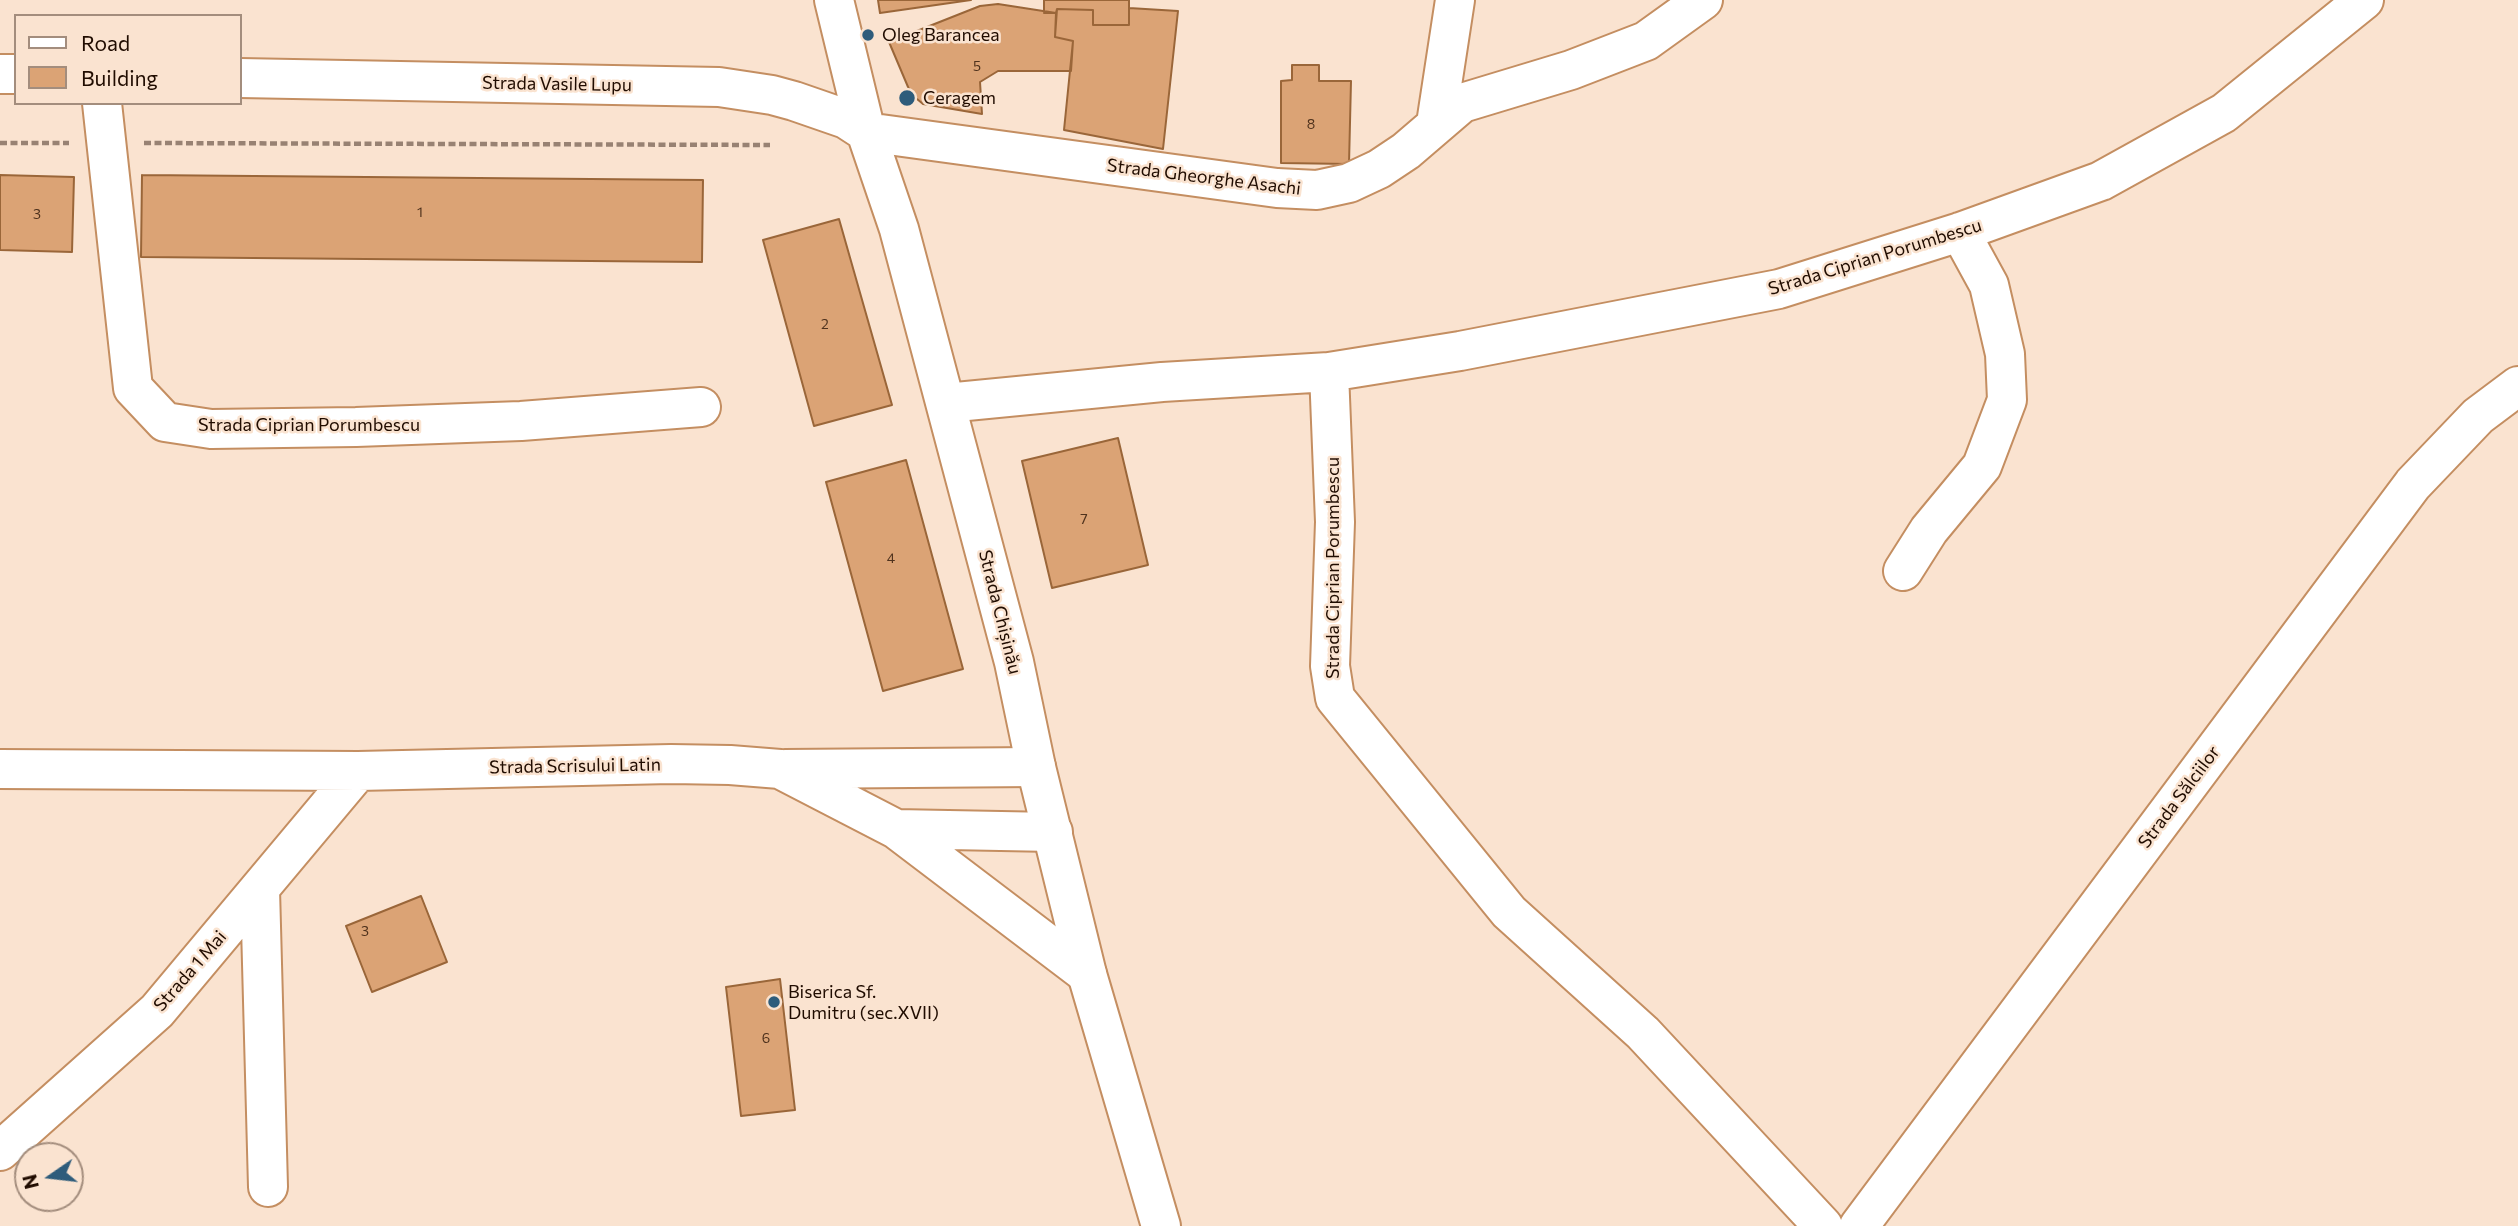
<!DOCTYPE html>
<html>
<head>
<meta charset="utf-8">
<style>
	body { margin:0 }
	#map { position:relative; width:2518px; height:1226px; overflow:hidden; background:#fae3d0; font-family:Commissioner,sans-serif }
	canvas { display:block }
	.legend { position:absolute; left:14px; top:14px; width:228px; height:91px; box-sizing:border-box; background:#fae3d0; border:2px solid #a38d7d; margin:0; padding:9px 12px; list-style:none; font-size:21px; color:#200c00 }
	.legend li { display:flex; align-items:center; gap:14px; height:35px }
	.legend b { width:35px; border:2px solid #a38d7d }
	.north { position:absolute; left:14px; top:1142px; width:70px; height:70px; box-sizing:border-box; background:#fae3d0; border:2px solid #a38d7d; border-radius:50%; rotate:256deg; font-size:19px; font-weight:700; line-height:28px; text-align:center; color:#200c00 }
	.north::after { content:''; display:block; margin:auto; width:24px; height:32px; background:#2e5c7b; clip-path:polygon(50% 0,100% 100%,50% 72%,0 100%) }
</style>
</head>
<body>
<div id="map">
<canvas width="2518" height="1226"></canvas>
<ul class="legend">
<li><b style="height:9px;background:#fff"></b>Road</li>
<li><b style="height:19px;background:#dba375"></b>Building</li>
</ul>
<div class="north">N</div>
</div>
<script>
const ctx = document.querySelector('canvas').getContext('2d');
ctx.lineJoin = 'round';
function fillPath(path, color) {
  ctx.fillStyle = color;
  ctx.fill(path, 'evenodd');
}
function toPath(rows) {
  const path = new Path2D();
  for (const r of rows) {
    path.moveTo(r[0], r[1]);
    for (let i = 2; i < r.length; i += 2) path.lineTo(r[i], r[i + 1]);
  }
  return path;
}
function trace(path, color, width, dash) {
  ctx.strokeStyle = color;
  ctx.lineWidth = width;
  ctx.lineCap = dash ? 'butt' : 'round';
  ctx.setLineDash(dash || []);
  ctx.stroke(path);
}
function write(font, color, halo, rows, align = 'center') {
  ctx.font = font + ' Commissioner,sans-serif';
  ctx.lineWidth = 5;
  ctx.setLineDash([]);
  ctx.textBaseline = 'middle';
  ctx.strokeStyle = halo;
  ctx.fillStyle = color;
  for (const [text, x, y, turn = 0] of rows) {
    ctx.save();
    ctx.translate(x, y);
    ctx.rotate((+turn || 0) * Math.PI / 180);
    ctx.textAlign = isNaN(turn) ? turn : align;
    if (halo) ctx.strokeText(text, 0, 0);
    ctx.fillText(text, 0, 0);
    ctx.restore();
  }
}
const building = toPath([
	[878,0,971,0,880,13,878,0],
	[1044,0,1129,0,1129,25,1093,25,1093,10,1057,9,1056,13,1044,13,1044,0],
	[998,4,1056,13,1055,37,1073,41,1071,71,998,71,980,82,982,114,923,104,911,94,889,42,980,6,998,4],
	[1129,8,1178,11,1163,149,1064,130,1073,41,1055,37,1057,9,1093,10,1093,25,1129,25,1129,8],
	[1292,65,1319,65,1319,81,1351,81,1349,164,1281,163,1281,81,1292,80,1292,65],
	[0,175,74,177,72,252,0,250,0,175],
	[142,175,703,180,702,262,141,257,142,175],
	[839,219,892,405,814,426,763,240,839,219],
	[1118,438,1148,565,1052,588,1022,461,1118,438],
	[906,460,963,669,883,691,826,482,906,460],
	[421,896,447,962,372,992,346,926,421,896],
	[780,979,795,1110,741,1116,726,987,780,979]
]);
const path = toPath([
	[0,143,69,143],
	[144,143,770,145]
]);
const minor = toPath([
	[834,0,866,132,1277,188,1317,190,1349,183,1379,169,1406,151,1462,103,1571,70,1646,41,1703,0],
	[102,103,133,388,165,422,211,429,356,427,521,421,701,407],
	[1436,124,1455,0],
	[1329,372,1335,522,1330,666,1335,698,1509,912,1643,1033,1823,1226],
	[946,403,1162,382,1329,372,1460,351,1779,289,1960,232,2101,181,2224,113,2364,0],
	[1903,571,1929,530,1982,466,2007,400,2005,354,1989,285,1960,232],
	[0,769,358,771,671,764,730,765,780,769,896,829,1087,974],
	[785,769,1036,767],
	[896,829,1053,832],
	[260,889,268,1187],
	[0,1151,157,1011,358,771],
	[1859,1226,2413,484,2478,416,2518,386]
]);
const major = toPath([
	[0,74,16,74],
	[240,78,719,87,772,95,794,101,846,119,866,132,899,229,1014,662,1036,767,1087,974,1161,1226]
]);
const markers = [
	[868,35,7,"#2e5c7b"],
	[907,98,9,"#2e5c7b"],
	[774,1002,7,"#2e5c7b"]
];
const numberNames = [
	["5",977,66],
	["8",1311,124],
	["1",420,212],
	["3",37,214],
	["2",825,324],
	["7",1084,519],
	["4",891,558],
	["3",365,931],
	["6",766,1038]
];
const poiNames = [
	["Oleg Barancea",882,35],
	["Ceragem",923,98],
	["Biserica Sf.",788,992],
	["Dumitru (sec.XVII)",788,1013]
];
const streetNames = [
	["Strada Vasile Lupu",557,84,1],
	["Strada Gheorghe Asachi",1204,177,7],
	["Strada Ciprian Porumbescu",1875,257,-17],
	["Strada Ciprian Porumbescu",309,425],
	["Strada Ciprian Porumbescu",1333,568,-90],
	["Strada Chișinău",1000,612,76],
	["Strada Scrisului Latin",575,766,-1],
	["Strada Sălciilor",2179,797,-53],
	["Strada 1 Mai",190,971,-49]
];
fillPath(building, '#dba375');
trace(building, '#9a6639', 2);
trace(minor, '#c48e61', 42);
trace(major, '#c48e61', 42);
trace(path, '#988273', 4.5, [7, 3.5]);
trace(minor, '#fff', 38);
trace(major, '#fff', 38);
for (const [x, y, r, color] of markers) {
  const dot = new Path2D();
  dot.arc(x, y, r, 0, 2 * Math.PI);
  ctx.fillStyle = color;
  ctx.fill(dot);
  trace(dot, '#fae3d0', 2.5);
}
write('14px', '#4f321d', null, numberNames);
write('18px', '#200c00', '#fae3d0', poiNames, 'left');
write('18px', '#200c00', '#fae3d0', streetNames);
</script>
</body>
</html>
